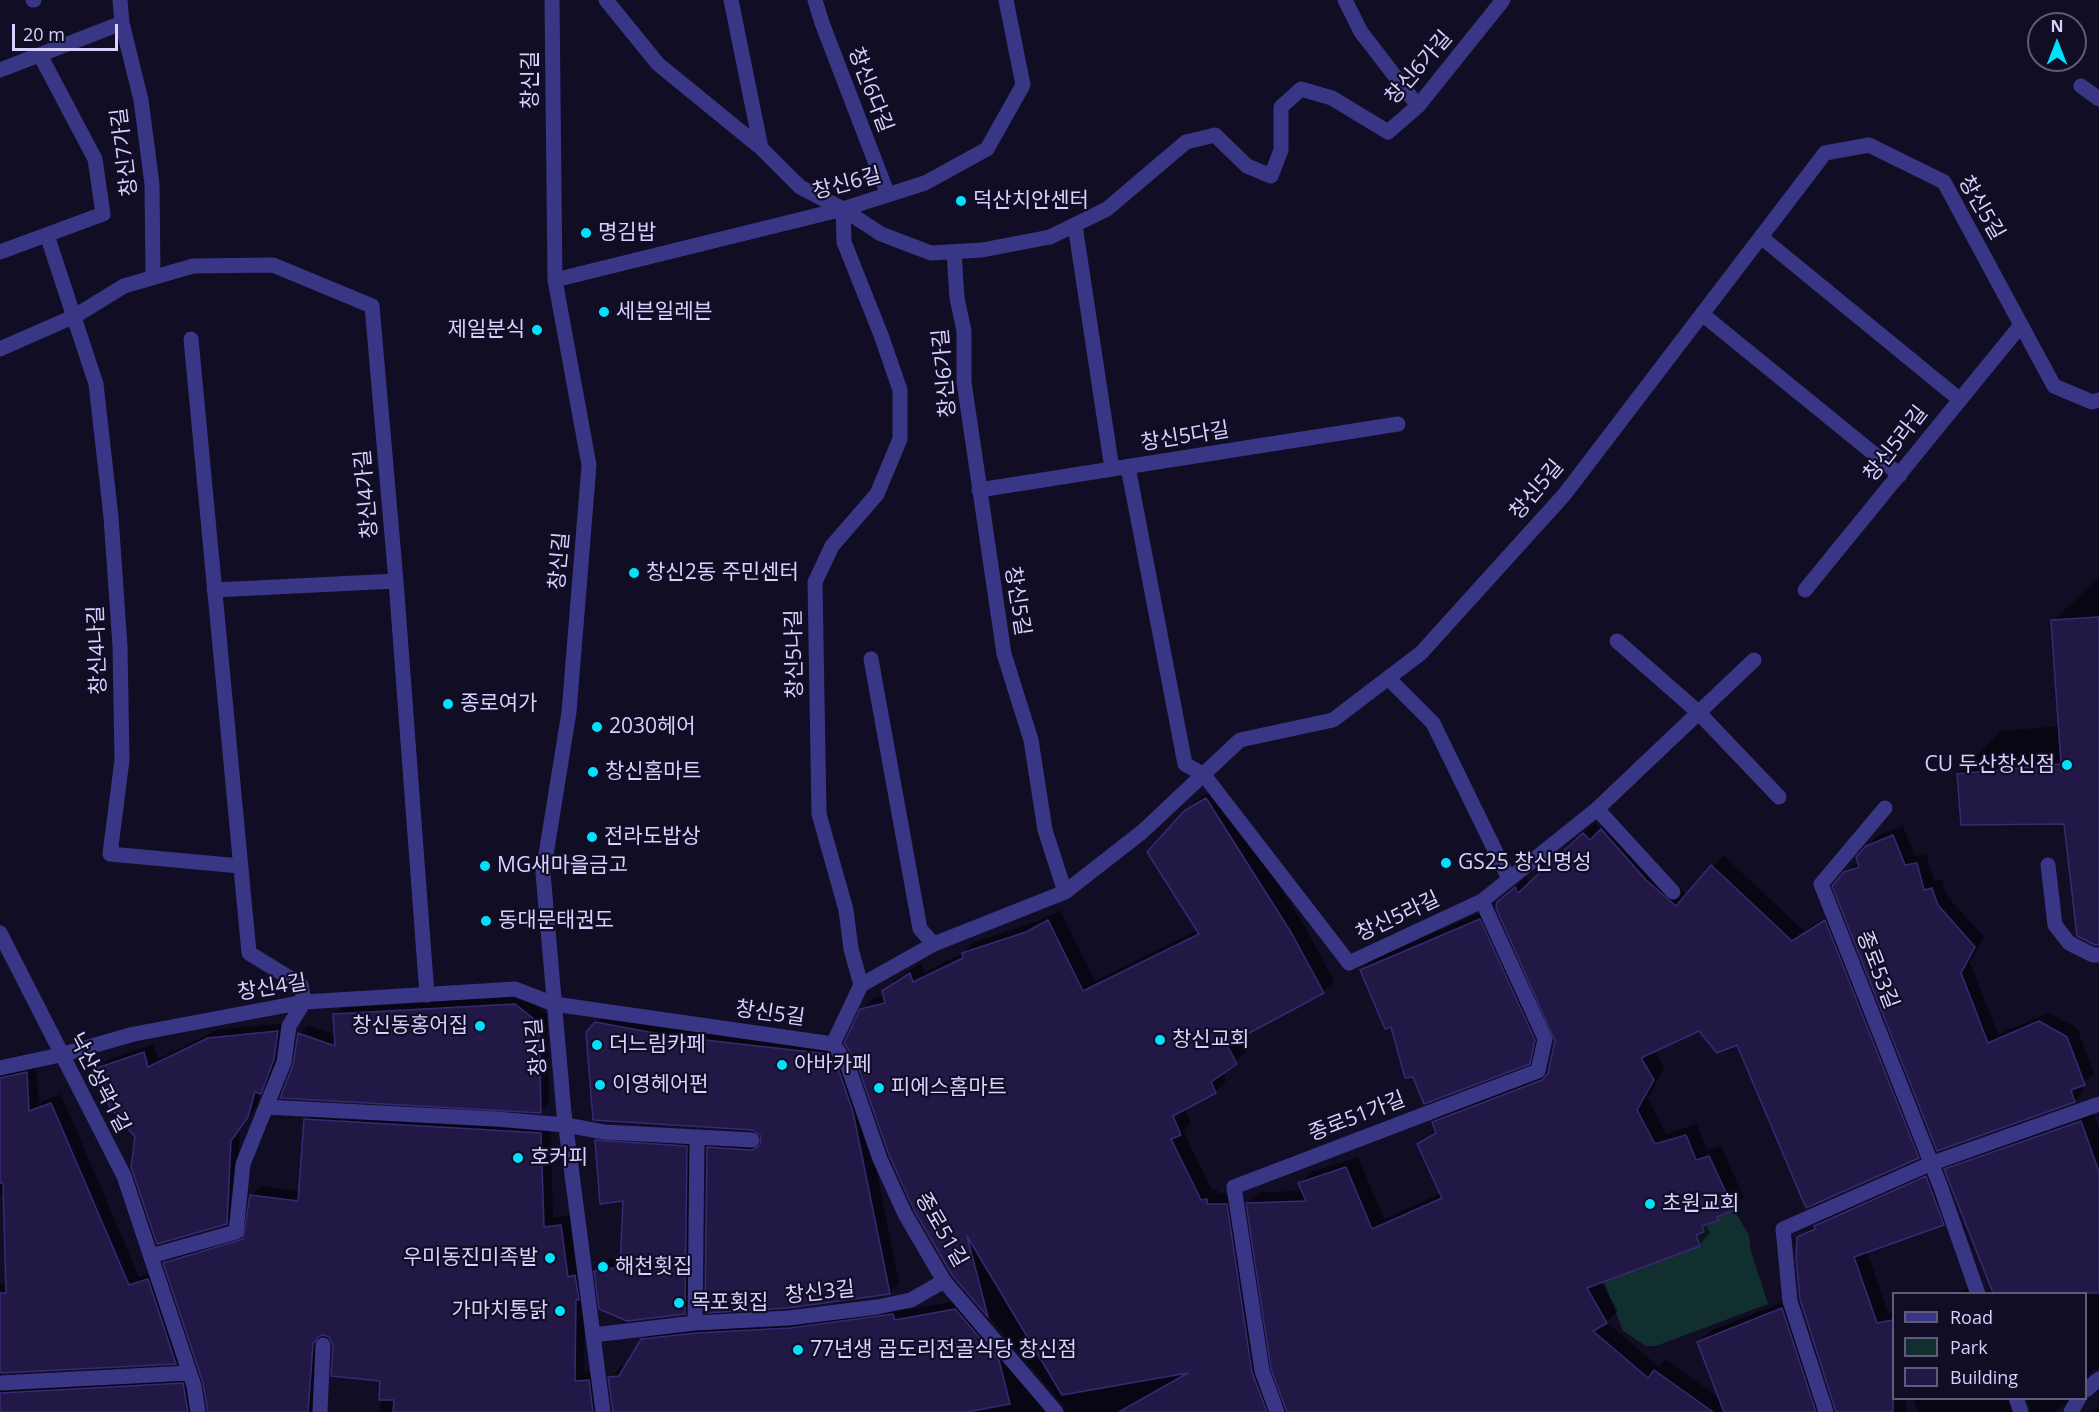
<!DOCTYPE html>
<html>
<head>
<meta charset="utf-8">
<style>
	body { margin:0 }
	#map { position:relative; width:2099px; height:1412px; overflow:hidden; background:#110d24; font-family:"Open Sans",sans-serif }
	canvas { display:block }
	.legend { position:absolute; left:1892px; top:1292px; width:195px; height:108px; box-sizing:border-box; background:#110d24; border:2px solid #605b7c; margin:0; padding:8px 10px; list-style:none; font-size:18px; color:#d6d1ff }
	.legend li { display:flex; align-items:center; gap:12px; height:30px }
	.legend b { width:30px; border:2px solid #605b7c }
	.north { position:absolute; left:2027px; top:12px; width:60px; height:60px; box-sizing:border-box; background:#110d24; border:2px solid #605b7c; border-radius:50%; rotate:0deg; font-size:16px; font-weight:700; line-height:24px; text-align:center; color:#d6d1ff }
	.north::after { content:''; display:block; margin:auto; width:21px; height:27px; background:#00e2fc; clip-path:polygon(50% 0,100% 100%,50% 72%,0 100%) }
	.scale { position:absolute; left:12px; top:24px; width:106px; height:27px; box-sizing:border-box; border:3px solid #d6d1ff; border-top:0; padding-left:8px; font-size:18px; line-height:21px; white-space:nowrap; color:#d6d1ff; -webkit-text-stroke:4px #110d24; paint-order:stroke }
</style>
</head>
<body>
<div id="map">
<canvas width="2099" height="1412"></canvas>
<ul class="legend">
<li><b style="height:8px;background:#393686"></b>Road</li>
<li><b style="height:16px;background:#102f2e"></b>Park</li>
<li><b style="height:16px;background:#221846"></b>Building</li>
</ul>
<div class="north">N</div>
<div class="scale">20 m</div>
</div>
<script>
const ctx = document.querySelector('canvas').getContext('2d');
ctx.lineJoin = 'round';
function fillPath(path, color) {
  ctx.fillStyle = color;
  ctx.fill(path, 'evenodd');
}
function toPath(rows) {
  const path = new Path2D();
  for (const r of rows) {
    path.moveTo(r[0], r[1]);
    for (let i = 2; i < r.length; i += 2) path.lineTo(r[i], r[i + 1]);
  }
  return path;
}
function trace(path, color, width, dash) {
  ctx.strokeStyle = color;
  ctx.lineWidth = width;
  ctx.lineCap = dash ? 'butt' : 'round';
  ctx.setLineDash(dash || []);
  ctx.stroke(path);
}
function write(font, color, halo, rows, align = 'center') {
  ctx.font = font + ' "Open Sans","Noto Sans KR",sans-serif';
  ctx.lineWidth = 4.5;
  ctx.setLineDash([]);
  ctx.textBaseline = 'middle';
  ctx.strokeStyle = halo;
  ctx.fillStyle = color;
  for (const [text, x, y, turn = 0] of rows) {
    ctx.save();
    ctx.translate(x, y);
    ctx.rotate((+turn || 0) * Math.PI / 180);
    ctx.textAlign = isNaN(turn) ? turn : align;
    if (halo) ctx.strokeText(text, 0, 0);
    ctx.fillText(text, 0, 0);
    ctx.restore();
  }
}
const green = toPath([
	[1734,1210,1749,1235,1751,1251,1768,1304,1656,1346,1646,1346,1623,1331,1604,1282,1699,1246,1696,1235,1704,1232,1702,1226]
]);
const shadow = toPath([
	[2099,577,2099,909,2065,822,1958,775,2001,731,2060,726,2053,621],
	[1217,788,1303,923,1334,981,1323,992,1239,1037,1247,1051,1223,1072,1226,1081,1215,1092,1185,1108,1191,1123,1183,1131,1212,1190,1217,1189,1218,1194,1238,1193,1263,1361,1279,1404,1288,1412,612,1412,610,1378,621,1366,627,1366,642,1340,654,1328,904,1303,906,1310,967,1299,1060,1407,1067,1410,953,1274,862,1010,873,998,885,995,884,992,895,980,921,963,924,972,963,953,974,942,1038,921,1060,910,1095,981,1198,930,1185,812,1197,800],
	[1613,819,1658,869,1688,895,1723,855,1804,931,1836,910,1929,1146,1918,1157,1738,1043,1699,1029,1654,1050,1664,1068,1648,1098,1666,1134,1697,1124,1707,1150,1721,1146,1744,1198,1707,1226,1710,1233,1699,1245,1601,1282,1618,1311,1607,1322,1659,1367,1666,1359,1721,1399,1699,1342,1710,1331,1793,1298,1828,1404,1836,1412,1289,1412,1248,1203,1259,1192,1303,1191,1300,1183,1311,1172,1358,1157,1384,1219,1442,1193,1418,1144,1437,1129,1434,1122,1445,1111,1549,1071,1556,1041,1498,902,1527,877,1529,884,1595,823,1602,830],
	[1903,826,1915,856,1926,854,1934,881,1942,879,1947,896,1984,937,1970,963,1998,1034,2049,1013,2077,1028,2094,1074,2082,1084,2084,1091,2074,1101,1938,1149,1845,873,1859,862,1867,847,1877,836],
	[1492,908,1547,1025,1542,1050,1529,1062,1361,970,1374,958],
	[524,996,547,1014,549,1103,540,1112,295,1066,299,1034,308,1025,336,1035,335,1015,343,1006],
	[607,1012,839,1044,863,1101,899,1283,889,1293,708,1148,719,1137,762,1139,762,1134,587,1032],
	[287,1023,284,1048,270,1082,261,1091,257,1106,240,1130,236,1213,226,1223,136,1137,99,1069,109,1059,153,1044,158,1059,219,1029],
	[36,1063,39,1103,61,1094,139,1277,158,1270,185,1353,176,1362,1,1372,2,1379,192,1374,200,1409,208,1412,0,1412,0,1283,8,1283,5,1195,0,1195,0,1066],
	[315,1110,551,1123,553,1218,570,1215,585,1291,584,1372,598,1370,602,1412,380,1412,382,1380,334,1345,333,1339,324,1334,316,1412,208,1412,205,1384,165,1263,175,1253,245,1232,251,1196,261,1186,300,1191,306,1119],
	[2093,1110,2099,1129,2099,1369,2093,1370,2086,1378,2086,1294,1952,1294,1979,1284,1983,1291,1988,1292,1991,1285,1946,1170,1957,1159],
	[609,1128,699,1134,697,1300,685,1313,596,1272,609,1259,622,1257,624,1199,596,1141],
	[1937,1166,1954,1213,1943,1224,1867,1251,1888,1313,1894,1311,1894,1398,1905,1398,1907,1412,1838,1412,1799,1238,1827,1215],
	[1913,1398,2021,1398,2023,1405,2031,1411,2027,1398,2072,1398,2055,1412,1918,1412],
	[2099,1405,2099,1412,2093,1412]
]);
const building = toPath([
	[2099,617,2099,945,2095,945,2077,936,2064,824,1961,825,1957,774,2061,764,2051,620,2099,617],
	[1206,798,1292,934,1324,993,1227,1045,1237,1064,1211,1082,1216,1093,1173,1116,1181,1135,1171,1139,1201,1200,1207,1199,1207,1204,1227,1204,1252,1372,1267,1412,1119,1412,1188,1373,1062,1395,967,1236,988,1317,952,1275,914,1210,889,1155,856,1061,844,1043,860,1009,885,1003,882,991,910,973,913,982,963,958,962,953,1026,932,1048,920,1083,991,1199,934,1147,852,1184,811,1206,798],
	[1601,829,1646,880,1676,906,1711,865,1792,941,1825,920,1919,1158,1806,1208,1737,1045,1717,1053,1699,1031,1641,1058,1654,1080,1637,1110,1655,1144,1686,1135,1696,1160,1709,1156,1734,1210,1717,1217,1719,1220,1702,1226,1704,1232,1696,1235,1700,1246,1587,1288,1607,1323,1593,1331,1648,1378,1654,1370,1713,1412,1287,1412,1271,1369,1246,1203,1306,1201,1298,1183,1346,1167,1372,1229,1442,1198,1417,1144,1436,1133,1432,1122,1542,1080,1548,1073,1555,1041,1496,908,1497,902,1515,887,1518,893,1583,833,1590,840,1601,829],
	[1893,835,1905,865,1917,863,1924,890,1932,888,1938,905,1975,947,1961,973,1988,1043,2039,1021,2067,1037,2085,1085,2071,1090,2075,1102,1937,1151,1832,886,1844,872,1859,867,1856,857,1866,846,1893,835],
	[1480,919,1535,1040,1530,1064,1424,1104,1413,1077,1405,1078,1391,1027,1385,1029,1360,970,1480,919],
	[515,1004,539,1023,541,1113,280,1098,293,1065,298,1033,335,1046,333,1014,515,1004],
	[595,1022,670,1036,828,1054,838,1068,853,1112,890,1294,788,1308,705,1313,707,1147,752,1150,760,1145,761,1136,753,1130,593,1120,586,1032,595,1022],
	[278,1031,274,1059,261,1094,255,1092,248,1117,231,1141,227,1224,157,1244,131,1167,135,1137,109,1106,97,1068,144,1052,148,1067,208,1038,278,1031],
	[27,1072,29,1111,51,1103,129,1285,148,1279,176,1364,0,1373,0,1293,6,1293,3,1183,0,1183,0,1078,27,1072],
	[304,1119,541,1133,544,1227,561,1225,568,1277,575,1275,579,1300,576,1299,575,1381,589,1380,593,1412,393,1412,394,1400,379,1400,380,1381,331,1376,333,1345,329,1337,323,1335,318,1337,313,1344,308,1412,208,1412,203,1383,163,1263,243,1239,250,1195,298,1201,304,1119],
	[2081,1121,2099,1172,2099,1293,1993,1293,1944,1169,2081,1121],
	[595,1140,687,1146,685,1314,627,1321,599,1309,594,1271,620,1267,623,1201,600,1204,595,1140],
	[1926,1176,1944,1225,1854,1257,1877,1323,1893,1320,1893,1412,1836,1412,1800,1299,1796,1258,1797,1237,1815,1229,1814,1226,1926,1176],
	[1782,1308,1816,1412,1724,1412,1697,1342,1782,1308],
	[955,1309,999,1360,1010,1404,967,1412,613,1412,608,1377,619,1376,641,1339,696,1333,790,1328,893,1314,895,1320,955,1309],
	[183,1383,188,1412,0,1412,0,1393,183,1383]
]);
const minor = toPath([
	[33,0,34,0],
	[120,0,122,23,141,100,152,184,153,277],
	[552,0,555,280,589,465,569,712,543,873,564,1113,603,1412],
	[606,0,658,64,761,148,800,187,843,209,881,234,931,253,982,250,1050,237,1107,209,1186,142,1215,135,1247,166,1271,176,1281,150,1281,107,1301,89,1332,98,1388,132,1418,106,1503,0],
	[731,0,761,148],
	[815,0,822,23,888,195],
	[1345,0,1361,32,1418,106],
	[0,70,122,23],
	[2081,86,2099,99],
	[843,209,844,242,881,335,900,390,900,439,877,494,832,546,815,582,819,814,846,910,851,949,861,985],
	[1075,225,1112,469],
	[47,235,96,384,111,517,120,646,122,760,110,854,240,866],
	[1761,237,1959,399],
	[0,252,103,214,95,159,40,55],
	[954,252,957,298,964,331,964,382,1004,654,1031,740,1045,830,1065,892],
	[555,280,843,209,925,183,987,149,1023,85,1006,0],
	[1702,314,1900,475],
	[0,349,75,316,124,286,193,266,273,265,372,306,396,581,427,995],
	[1128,467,1185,764,1204,775,1349,963,1482,901,1597,809,1754,660],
	[979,490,1398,424],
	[214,590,396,581],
	[1805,590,2021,325],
	[1617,641,1698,712,1779,797],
	[871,659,920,929,934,944],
	[1388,678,1433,723,1509,879],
	[1885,808,1821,884,1941,1188,1978,1294],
	[1597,809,1673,892],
	[2048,865,2055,925,2069,943,2093,955,2099,955],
	[0,933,124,1176,194,1386,198,1412],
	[833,1044,847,1064,880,1159,905,1214,944,1281,1056,1412],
	[0,1068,60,1055,134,1034,304,1002,515,989,554,1004,833,1044,861,985,934,944,1065,892,1142,832,1240,740,1333,720,1421,653,1564,495,1825,153,1869,145,1944,182,2054,386,2092,402,2099,400],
	[266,1107,496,1119,566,1125,604,1132,752,1140],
	[151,1256,236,1232,243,1164,284,1062,289,1026,304,1002,301,985,249,953,191,339],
	[695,1323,697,1137],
	[593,1335,695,1323,789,1318,877,1307,911,1300,944,1281],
	[0,1383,189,1373],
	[2086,1390,2099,1379],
	[2016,1398,2021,1412],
	[320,1412,323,1345],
	[1277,1412,1262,1371,1234,1187,1538,1071,1545,1039,1482,901],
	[1826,1412,1790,1301,1783,1229,1930,1164,2099,1104],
	[2071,1412,2079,1398]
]);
const markers = [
	[961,201,6,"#00e2fc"],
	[586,233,6,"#00e2fc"],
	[604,312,6,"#00e2fc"],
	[537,330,6,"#00e2fc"],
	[634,573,6,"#00e2fc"],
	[448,704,6,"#00e2fc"],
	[597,727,6,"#00e2fc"],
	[2067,765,6,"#00e2fc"],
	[593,772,6,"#00e2fc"],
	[592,837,6,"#00e2fc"],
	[1446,863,6,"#00e2fc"],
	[485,866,6,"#00e2fc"],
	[486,921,6,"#00e2fc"],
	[480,1026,6,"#00e2fc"],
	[1160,1040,6,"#00e2fc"],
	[597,1045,6,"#00e2fc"],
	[782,1065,6,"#00e2fc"],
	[600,1085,6,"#00e2fc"],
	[879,1088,6,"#00e2fc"],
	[518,1158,6,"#00e2fc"],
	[1650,1204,6,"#00e2fc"],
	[550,1258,6,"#00e2fc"],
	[603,1267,6,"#00e2fc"],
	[679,1303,6,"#00e2fc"],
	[560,1311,6,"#00e2fc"],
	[798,1350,6,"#00e2fc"]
];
const streetNames = [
	["창신6가길",1419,68,-49],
	["창신길",531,80,-90],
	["창신6다길",870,90,69],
	["창신7가길",125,152,-97],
	["창신6길",847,184,-15],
	["창신5길",1981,208,60],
	["창신6가길",945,373,-95],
	["창신5다길",1185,437,-9],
	["창신5라길",1896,444,-52],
	["창신5길",1537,490,-50],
	["창신4가길",367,494,-95],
	["창신길",560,561,-85],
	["창신5길",1017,601,81],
	["창신4나길",98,650,-92],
	["창신5나길",795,654,-91],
	["창신5라길",1398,917,-25],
	["종로53길",1877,970,69],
	["창신4길",272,988,-9],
	["창신5길",770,1014,8],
	["창신길",537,1047,-95],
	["낙산성곽1길",99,1083,63],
	["종로51가길",1357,1117,-21],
	["종로51길",941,1230,60],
	["창신3길",820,1293,-6]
];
const poiNames = [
	["덕산치안센터",973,201],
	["명김밥",598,233],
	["세븐일레븐",616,312],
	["제일분식",525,330,"right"],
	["창신2동 주민센터",646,573],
	["종로여가",460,704],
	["2030헤어",609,727],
	["CU 두산창신점",2055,765,"right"],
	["창신홈마트",605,772],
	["전라도밥상",604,837],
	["GS25 창신명성",1458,863],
	["MG새마을금고",497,866],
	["동대문태권도",498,921],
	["창신동홍어집",468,1026,"right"],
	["창신교회",1172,1040],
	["더느림카페",609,1045],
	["아바카페",794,1065],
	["이영헤어펀",612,1085],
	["피에스홈마트",891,1088],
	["호커피",530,1158],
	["초원교회",1662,1204],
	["우미동진미족발",538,1258,"right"],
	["해천횟집",615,1267],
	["목포횟집",691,1303],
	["가마치통닭",548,1311,"right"],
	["77년생 곱도리전골식당 창신점",810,1350]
];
fillPath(green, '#102f2e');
fillPath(shadow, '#0007');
fillPath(building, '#221846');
trace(building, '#382973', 1.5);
trace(minor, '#393686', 15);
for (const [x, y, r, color] of markers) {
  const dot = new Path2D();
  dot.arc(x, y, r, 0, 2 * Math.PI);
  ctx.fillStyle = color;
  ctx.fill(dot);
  trace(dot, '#110d24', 2);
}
write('21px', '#d6d1ff', '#110d24', streetNames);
write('21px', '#d6d1ff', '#110d24', poiNames, 'left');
</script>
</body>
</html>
